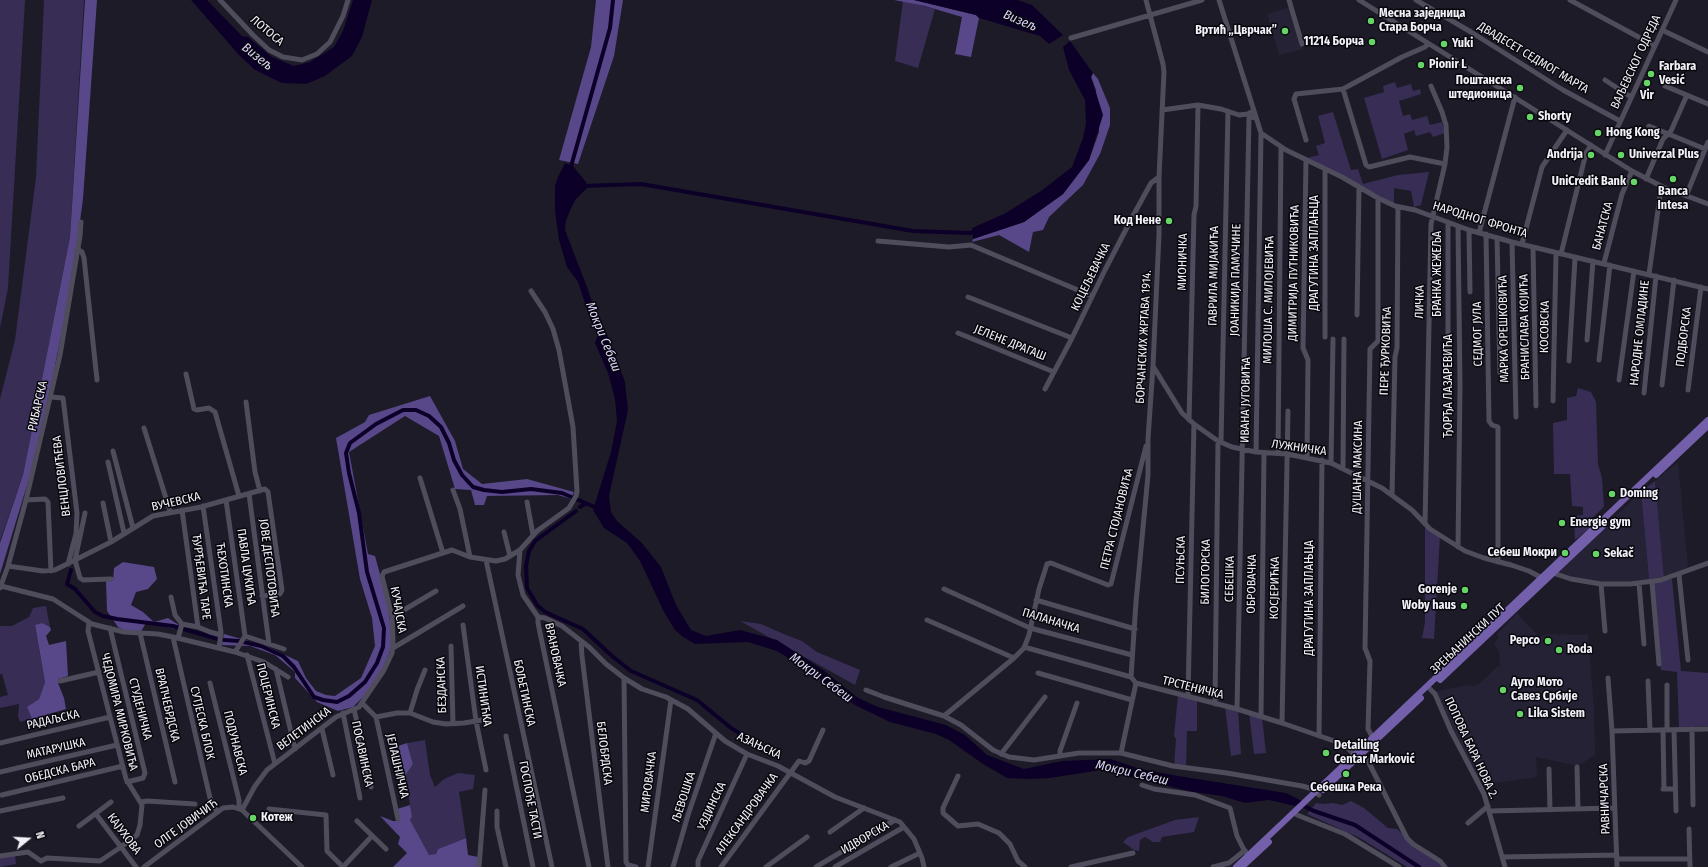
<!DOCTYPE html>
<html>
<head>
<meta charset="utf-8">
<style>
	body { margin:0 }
	#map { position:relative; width:1708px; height:867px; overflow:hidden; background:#1d1b28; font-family:"Fira Sans Condensed",sans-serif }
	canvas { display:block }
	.north { position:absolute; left:8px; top:819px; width:40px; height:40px; -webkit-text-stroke:3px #07070c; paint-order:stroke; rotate:72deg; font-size:11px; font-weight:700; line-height:16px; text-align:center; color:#f2f1fa }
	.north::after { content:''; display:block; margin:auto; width:14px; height:18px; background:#f2f1fa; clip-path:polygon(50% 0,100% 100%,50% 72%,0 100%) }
</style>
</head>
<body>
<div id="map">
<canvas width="1708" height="867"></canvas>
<div class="north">N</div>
</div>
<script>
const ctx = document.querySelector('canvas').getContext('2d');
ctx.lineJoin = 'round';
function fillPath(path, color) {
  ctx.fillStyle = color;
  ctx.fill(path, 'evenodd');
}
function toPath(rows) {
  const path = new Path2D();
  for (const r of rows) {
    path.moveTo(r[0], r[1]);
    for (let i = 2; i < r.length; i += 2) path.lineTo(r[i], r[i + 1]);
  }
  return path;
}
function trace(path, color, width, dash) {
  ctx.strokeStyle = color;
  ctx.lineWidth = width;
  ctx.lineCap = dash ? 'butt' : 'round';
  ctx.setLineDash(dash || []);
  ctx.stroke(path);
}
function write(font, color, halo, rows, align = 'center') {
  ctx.font = font + ' "Fira Sans Condensed",sans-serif';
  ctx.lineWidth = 3;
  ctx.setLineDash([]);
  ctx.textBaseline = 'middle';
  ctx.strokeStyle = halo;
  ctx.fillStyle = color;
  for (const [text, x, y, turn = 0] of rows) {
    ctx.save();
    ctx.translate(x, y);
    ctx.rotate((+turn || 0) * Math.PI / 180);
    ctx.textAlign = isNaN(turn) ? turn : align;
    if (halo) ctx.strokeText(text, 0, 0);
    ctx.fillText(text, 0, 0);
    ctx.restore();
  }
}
const built = toPath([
	[1291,7,1303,49,1279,55,1267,14],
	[1678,462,1688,567,1664,577,1655,481],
	[1641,492,1649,579,1622,583,1602,583,1560,575,1557,572],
	[1517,613,1539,637,1547,634,1588,635,1594,708,1595,755,1578,766,1536,757,1537,777,1481,785,1451,727,1435,692,1467,685,1473,686,1480,683,1497,667,1500,667,1499,651,1494,643,1499,637,1497,634]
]);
const green = toPath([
	[0,0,25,0,8,288,0,328],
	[44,0,84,0,70,237,23,475,0,541,0,399,15,340,36,177],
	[903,1,935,9,918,68,895,61],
	[1395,82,1397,88,1411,84,1413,91,1420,89,1421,94,1399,101,1403,116,1410,114,1412,120,1427,116,1430,125,1442,122,1445,133,1433,137,1430,132,1416,136,1414,130,1404,134,1408,150,1382,159,1364,98,1384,92,1383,86],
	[1333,112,1351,170,1358,169,1363,184,1398,175,1429,172,1421,205,1414,207,1411,191,1394,188,1394,204,1307,158,1319,155,1316,146,1325,143,1318,116],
	[1578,388,1591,392,1596,402,1598,464,1602,478,1604,507,1590,520,1592,526,1575,540,1574,516,1583,515,1583,507,1572,506,1570,474,1554,474,1553,423,1567,420,1567,398,1576,396],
	[1655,481,1664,577,1649,579,1641,492],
	[1425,524,1440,536,1434,639,1422,638,1425,622],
	[1672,579,1681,671,1708,673,1708,726,1679,727,1677,672,1661,670,1653,583],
	[46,606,50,627,42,623,35,626,45,682,39,699,27,707,32,719,20,722,18,717,19,704,0,708,0,697,8,695,2,674,0,674,0,626,12,626,29,617,33,608],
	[740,621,761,624,786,635,802,641,817,652,860,670,855,685],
	[1178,695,1197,700,1197,731,1187,731,1186,769,1174,767,1176,739,1174,736],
	[1225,707,1238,710,1241,754,1231,756],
	[1249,713,1262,717,1266,753,1254,754],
	[425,740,430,775,435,787,444,779,458,773,475,775,473,789,459,792,466,838,438,849,436,854,429,856,408,817,412,816,405,776,413,764,407,743],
	[1351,801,1364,808,1388,828,1397,829,1413,844,1445,867,1407,867,1360,838,1307,814,1316,803,1323,804,1333,803,1342,805],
	[1199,817,1194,832,1162,837,1160,842,1153,842,1145,837,1140,840,1139,851,1134,850,1123,842,1128,837,1175,820],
	[15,854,16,864,0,867,0,857]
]);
const forest = toPath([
	[85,0,97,0,83,199,78,236,67,305,54,371,32,469,0,574,0,543,23,475,70,237],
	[596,0,623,0,614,56,578,164,559,160,591,47],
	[894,0,914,0,976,15,979,18,971,57,955,54,962,17,925,6],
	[1093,73,1098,79,1110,108,1110,125,1100,154,1083,185,1049,217,1043,230,1033,232,1029,252,999,235,972,242,973,239,1024,222,1063,194,1089,160,1099,132,1096,90,1091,77],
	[430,396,455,441,463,469,482,484,527,479,574,492,571,499,558,495,487,496,484,505,475,505,471,490,455,489,439,436,405,416,349,452,368,554,375,556,386,596,391,627,391,648,383,670,371,689,353,707,338,711,317,702,295,678,295,672,275,655,250,646,222,645,224,634,266,646,298,661,306,678,316,691,326,695,335,696,361,678,375,646,372,618,360,579,336,438,365,422,369,415],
	[123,562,154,567,157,579,148,589,136,592,131,605,143,612,154,622,168,618,179,625,177,629,146,623,140,633,128,632,118,627,107,611,106,581,113,581,114,568],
	[42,623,50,627,51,630,46,636,49,645,66,641,68,676,58,679,58,683,64,698,66,709,32,719,27,707,39,699,45,682,35,625],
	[407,743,413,764,405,776,398,746],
	[410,805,412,816,410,820,429,855,436,854,438,849,466,838,468,855,478,857,477,867,393,867,407,853,398,844,400,837,380,816,393,821,400,821,397,809]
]);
const water = toPath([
	[191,0,207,0,242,36,248,37,272,57,294,66,310,62,334,47,343,31,353,0,372,0,362,37,352,56,325,76,306,84,282,83,255,70,239,55],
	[914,0,1018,0,1032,5,1063,35,1049,44,1040,36,979,18,976,15],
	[1070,41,1093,73,1091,77,1103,115,1089,160,1063,194,1024,222,973,239,972,228,1004,214,1041,191,1072,167,1083,138,1086,124,1085,100,1069,70,1063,47],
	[565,163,573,166,586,182,588,187,576,199,571,208,566,221,565,230,587,287,598,320,598,326,593,327,578,282,567,267,559,240,555,211,555,186,558,177],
	[602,334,607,334,625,382,628,410,609,496,611,512,617,521,642,543,661,567,676,605,691,630,706,636,740,630,777,640,823,670,858,698,878,707,946,725,965,735,987,755,1024,769,1062,761,1111,759,1140,769,1178,776,1286,793,1302,801,1295,806,1269,800,1245,803,1222,796,1193,792,1101,770,1050,778,1028,779,1007,778,983,764,949,740,936,734,890,722,855,705,834,691,818,677,777,651,748,642,695,644,683,637,675,630,664,612,640,561,627,543,604,528,593,510,611,452,617,421,615,399,608,373,595,343,597,337]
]);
const canal = toPath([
	[570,170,610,28,613,0],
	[583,186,641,184,913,231,970,233,977,231],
	[594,322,602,339],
	[580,507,586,503],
	[576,511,535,541,529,551,526,566,527,588,537,605,545,612,583,629,612,656,631,671,697,700,731,728,756,743],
	[71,570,67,584,75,589,95,612,103,616,117,619,173,626,218,639],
	[224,640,239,641,261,646,283,656,294,667,314,697,323,700,337,702,349,696,365,682,377,663,383,647,384,628,367,572,359,513,349,473,346,453,350,443,376,424,403,410,416,410,429,416,441,427,449,443,454,460,462,475,473,487,484,490,502,492,531,489,562,493,597,508],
	[1300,804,1314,811,1355,825,1419,867]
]);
const minor = toPath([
	[220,0,253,35,269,50,283,57,302,60,317,54,330,42,343,16,348,0],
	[1219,0,1261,133,1256,452],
	[1289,0,1302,44],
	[1359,0,1632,171,1663,187,1708,204],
	[1416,0,1471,32,1563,90,1620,121],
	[1570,0,1655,46],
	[1662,30,1708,52],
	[1071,38,1202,0],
	[1605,80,1631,97],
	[1665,86,1708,104],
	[1343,89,1366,165,1369,167,1410,157,1445,164],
	[1162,110,1198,105,1221,109,1239,115,1248,114,1253,111],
	[1649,126,1705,149],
	[1261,133,1286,150,1342,177,1378,198,1395,206,1415,210,1469,230,1512,242,1708,289],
	[1306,140,1294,99,1296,94,1343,89,1402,57,1425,47,1428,44],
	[1605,155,1676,0],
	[1306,160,1303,348,1308,360,1307,457],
	[1646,179,1663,139,1671,131,1687,95],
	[1686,196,1708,142],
	[1448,222,1448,375],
	[1458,226,1460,386,1458,547],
	[1469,230,1470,292],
	[1479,233,1515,97],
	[1486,234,1489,421,1492,425,1498,427,1498,562],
	[1497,238,1500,373],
	[878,241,949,247,971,245,1092,296],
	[1512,242,1516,417],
	[1522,244,1542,167,1567,130],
	[1533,247,1536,406],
	[77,249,82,252,84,258,97,380],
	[1561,254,1586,153,1591,145],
	[1604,263,1622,194,1632,171],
	[1649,274,1660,196,1663,187],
	[531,291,545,312,553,329,559,350,573,427,577,491,576,496,569,508,537,531,520,550,518,575,523,595,538,617,538,623,589,867],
	[968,297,1072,338],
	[1357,315,1359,187],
	[958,333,1054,372],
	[1325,337,1325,169],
	[1587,340,1593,261],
	[1599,360,1610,265],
	[1569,361,1575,258],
	[1153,366,1182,413,1194,424,1218,441,1232,447,1256,452,1287,454,1331,463,1382,488,1412,510,1430,529,1465,551,1484,558,1511,565,1529,571,1542,578],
	[186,374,194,409,197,410,209,408,215,412,239,496],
	[1619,380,1634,271],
	[1662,385,1674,280],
	[1045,389,1072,338,1105,270,1134,214,1151,183,1159,177],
	[1688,390,1701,287],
	[1644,393,1656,276],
	[50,397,63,398,77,513,76,534,68,564],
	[1553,401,1556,253],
	[246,402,255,472,260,491],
	[1189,420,1194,215,1196,206,1198,105],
	[144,428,170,511],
	[1221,442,1228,111],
	[113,451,133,528],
	[1278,453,1281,147],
	[108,462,124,533],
	[1331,463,1333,339],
	[1343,468,1344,339],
	[420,478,443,553],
	[453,490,460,509,470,557],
	[249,494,269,644],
	[1392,495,1395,357,1397,348,1398,207],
	[26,500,45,499,48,502,51,571],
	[226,500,245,636],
	[527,502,533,535],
	[103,503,111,542],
	[203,506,221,632,219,648],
	[182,510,198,627],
	[85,513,75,560,80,578,83,580,111,579],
	[1425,524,1431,224,1445,164,1447,147,1446,125,1442,112,1431,86],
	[504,532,510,556],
	[486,560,552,867],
	[8,566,43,571,55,570,111,542,153,516,201,507,265,489,268,492,282,590,280,594,262,596],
	[1553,573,1571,579,1601,584,1630,584,1661,580,1708,563],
	[1679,575,1688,660],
	[1652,582,1659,664],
	[1639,583,1644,644],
	[1601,584,1605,631],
	[1,586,53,599,92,624,124,632,158,634,173,637,235,652,264,662,288,677],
	[0,588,8,566,26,500,60,355,80,236,81,222],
	[944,589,1030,628,1132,655],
	[171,597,175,615,182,624,198,627,210,632,221,635],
	[1036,600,1135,629],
	[392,617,436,591],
	[538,617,545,618,562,626,589,647,606,664,624,678,642,689,666,697,688,709,725,741,747,754,778,766,835,797,900,822,914,839,922,858,924,867],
	[927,620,1014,658],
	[463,625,476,721,486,770],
	[110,628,145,773,143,778,127,782],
	[140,633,175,782],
	[245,636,284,649],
	[173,637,210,798,213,806,218,812],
	[178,638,182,624],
	[581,641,582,656,608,867],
	[451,646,453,724],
	[1024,647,1131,677,1136,683,1237,709,1282,723,1343,744,1355,755],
	[393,648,463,606],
	[235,652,245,636],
	[247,655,275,764],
	[276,669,295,749],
	[1038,673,1132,700],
	[1131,677,1136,602,1148,475,1148,439,1153,366,1159,235,1159,177,1164,72,1163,64,1146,0],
	[624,678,626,862,628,865,636,867],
	[1608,678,1612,731,1617,867],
	[60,681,99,672],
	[1648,681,1650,730],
	[210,683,239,800,239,808],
	[1428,687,1435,694,1451,731,1484,794,1505,867],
	[866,690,884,697,944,716,961,725,993,750,1009,757,1034,760,1079,753,1121,753,1173,766,1227,773,1302,786,1313,789,1319,795],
	[1188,697,1194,424],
	[362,703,376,717,397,713,410,713,433,722,446,724,464,723,488,719],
	[1215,704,1218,441],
	[354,709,371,787],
	[1237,709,1249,118,1255,117],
	[343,713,360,798],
	[410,713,417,690,425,670],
	[944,716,1014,658,1024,648,1029,635,1039,589,1047,564,1051,563,1108,585,1111,584,1146,446],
	[1261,716,1264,453],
	[376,717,398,819],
	[1282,723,1288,411],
	[322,729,333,775],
	[1692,729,1693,805],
	[1663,730,1664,789],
	[1667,730,1667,685],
	[1674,730,1676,811],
	[1612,731,1708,729],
	[506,736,533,867],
	[1319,736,1322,460],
	[1373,738,1368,729,1370,661,1365,648,1370,349,1378,341,1378,198],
	[0,743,110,717],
	[1121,753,1136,683],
	[1001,754,1045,697],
	[1362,754,1368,761,1407,838,1413,844,1440,861,1445,867],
	[1060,756,1060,751,1077,703],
	[1577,767,1578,809],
	[1549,769,1550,810],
	[0,772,117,745],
	[958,776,943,808,943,813,958,826,978,824,999,833,1010,844,1018,861,1025,867],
	[1142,785,1154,789,1195,795,1230,808,1237,836,1243,848,1248,855],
	[1663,789,1675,789],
	[2,795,123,766],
	[141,802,147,801,195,804],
	[269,809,326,815,327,851,343,867],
	[242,810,255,786,267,770,336,717,359,707,384,670,392,653,393,640,392,617,382,576,384,572,452,550,470,557,496,561,505,559,520,550],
	[0,811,63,798],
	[497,811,497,827,506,867],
	[1489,811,1615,808],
	[96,814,136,867],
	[1297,815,1345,834,1399,867],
	[357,821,386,849],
	[1468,823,1488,806],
	[79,826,111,802],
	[1689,829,1690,867],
	[830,832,864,808],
	[0,856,28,852,41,861],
	[1502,857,1617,855],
	[1617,859,1689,859],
	[41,861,47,858,100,861,121,847,137,835,140,825,142,805,126,779,88,631,89,622],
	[144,867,223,808,233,807,242,810,302,867],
	[343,867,372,836],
	[479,867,485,790],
	[648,867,671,700],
	[673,867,688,815,716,733],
	[698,867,698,861,747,754],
	[721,867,799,761,805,763,809,761,823,730],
	[766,867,807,837],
	[816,867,895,820],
	[835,867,904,827],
	[891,867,920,853],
	[1071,867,1133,853],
	[1213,867,1229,863,1244,851]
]);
const major = toPath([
	[1656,475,1708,426],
	[1440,680,1603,526],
	[1323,790,1421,698],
	[1236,867,1708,420],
	[1242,867,1269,842]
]);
const markers = [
	[1371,21,4,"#66d466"],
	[1285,31,4,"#66d466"],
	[1372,42,4,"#66d466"],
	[1444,44,4,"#66d466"],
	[1421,65,4,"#66d466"],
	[1651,74,4,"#66d466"],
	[1647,83,4,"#66d466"],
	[1520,88,4,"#66d466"],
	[1530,117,4,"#66d466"],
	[1598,133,4,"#66d466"],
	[1591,155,4,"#66d466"],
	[1621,155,4,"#66d466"],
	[1673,179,4,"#66d466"],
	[1634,182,4,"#66d466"],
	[1169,221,4,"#66d466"],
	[1612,494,4,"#66d466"],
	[1562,523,4,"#66d466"],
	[1565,553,4,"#66d466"],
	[1596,554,4,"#66d466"],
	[1465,590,4,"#66d466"],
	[1464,606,4,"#66d466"],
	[1548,641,4,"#66d466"],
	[1559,650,4,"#66d466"],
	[1503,690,4,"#66d466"],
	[1520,714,4,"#66d466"],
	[1326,753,4,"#66d466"],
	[1346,774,4,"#66d466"],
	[253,818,4,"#66d466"]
];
const poiNames = [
	["Месна заједница",1379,14],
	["Стара Борча",1379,28],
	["Вртић „Цврчак”",1277,31,"right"],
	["11214 Борча",1364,42,"right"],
	["Yuki",1452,44],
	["Pionir L",1429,65],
	["Farbara",1659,67],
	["Vesić",1659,81],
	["Поштанска",1512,81,"right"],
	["штедионица",1512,95,"right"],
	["Vir",1647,96,"center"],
	["Shorty",1538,117],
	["Hong Kong",1606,133],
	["Andrija",1583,155,"right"],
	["Univerzal Plus",1629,155],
	["UniCredit Bank",1626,182,"right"],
	["Banca",1673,192,"center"],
	["Intesa",1673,206,"center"],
	["Код Нене",1161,221,"right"],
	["Doming",1620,494],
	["Energie gym",1570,523],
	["Себеш Мокри",1557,553,"right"],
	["Sekač",1604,554],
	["Gorenje",1457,590,"right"],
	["Woby haus",1456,606,"right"],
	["Pepco",1540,641,"right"],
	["Roda",1567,650],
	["Ауто Мото",1511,683],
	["Савез Србије",1511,697],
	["Lika Sistem",1528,714],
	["Detailing",1334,746],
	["Centar Marković",1334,760],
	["Себешка Река",1346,788,"center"],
	["Котеж",261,818]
];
const streetNames = [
	["ЛОТОСА",267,31,40],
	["ДВАДЕСЕТ СЕДМОГ МАРТА",1533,58,31],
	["ВАЉЕВСКОГ ОДРЕДА",1636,62,-65],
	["НАРОДНОГ ФРОНТА",1480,220,17],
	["БАНАТСКА",1603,226,-75],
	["ДРАГУТИНА ЗАПЛАЊЦА",1315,253,-90],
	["МИОНИЧКА",1183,262,-89],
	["ДИМИТРИЈА ПУТНИКОВИЋА",1294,273,-89],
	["БРАНКА ЖЕЖЕЉА",1438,274,-90],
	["ГАВРИЛА МИЈАКИЋА",1214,276,-89],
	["КОЦЕЉЕВАЧКА",1091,277,-64],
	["ЈОАНИКИЈА ПАМУЧИНЕ",1236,280,-89],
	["МИЛОША С. МИЛОЈЕВИЋА",1269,300,-89],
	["ЛИЧКА",1420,302,-89],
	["БРАНИСЛАВА КОЈИЋА",1525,327,-91],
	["КОСОВСКА",1545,327,-89],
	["МАРКА ОРЕШКОВИЋА",1504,329,-91],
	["НАРОДНЕ ОМЛАДИНЕ",1640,333,-84],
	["СЕДМОГ ЈУЛА",1478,334,-91],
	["БОРЧАНСКИХ ЖРТАВА 1914.",1144,337,-87],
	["ПОДБОРСКА",1684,337,-83],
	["ЈЕЛЕНЕ ДРАГАШ",1010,343,22],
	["ПЕРЕ ЂУРКОВИЋА",1386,351,-88],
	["ЂОРЂА ЛАЗАРЕВИЋА",1449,386,-90],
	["ИВАНА ЈУГОВИЋА",1246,400,-89],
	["РИБАРСКА",38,406,-77],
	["ЛУЖНИЧКА",1299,448,8],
	["ДУШАНА МАКСИНА",1358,467,-89],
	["ВЕНЦЛОВИЋЕВА",62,476,-97],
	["ВУЧЕВСКА",176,502,-13],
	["ПЕТРА СТОЈАНОВИЋА",1117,519,-76],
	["ПСУЊСКА",1181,560,-89],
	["ПАВЛА ЦУКИЋА",246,567,82],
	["ЈОВЕ ДЕСПОТОВИЋА",269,568,83],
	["БИЛОГОРСКА",1206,572,-89],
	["ЋЕХОТИНСКА",224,575,82],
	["ЂУРЂЕВИЋА ТАРЕ",201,577,83],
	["СЕБЕШКА",1230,579,-89],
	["ОБРОВАЧКА",1252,584,-89],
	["КОСЈЕРИЋКА",1275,588,-89],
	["ДРАГУТИНА ЗАПЛАЊЦА",1310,598,-90],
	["КУЧАЈСКА",398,610,80],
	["ПАЛАНАЧКА",1051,621,17],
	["ЗРЕЊАНИНСКИ ПУТ",1468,639,-43],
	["ВРАНОВАЧКА",555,655,78],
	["БЕЗДАНСКА",442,685,-92],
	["ТРСТЕНИЧКА",1193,688,14],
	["БОЉЕТИНСКА",524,693,78],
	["ПОЦЕРИНСКА",268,696,76],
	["ИСТИНИЋКА",483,696,82],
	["ВРАПЧЕБРДСКА",167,705,77],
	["СТУДЕНИЧКА",140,709,76],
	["ЧЕДОМИРА МИРКОВИЋА",119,712,76],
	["РАДАЉСКА",53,720,-13],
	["СУТЈЕСКА БЛОК",202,723,77],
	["ВЕЛЕТИНСКА",304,729,-37],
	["ПОДУНАВСКА",235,743,76],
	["АЗАЊСКА",759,746,25],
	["ПОПОВА БАРА НОВА 2.",1471,748,65],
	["МАТАРУШКА",56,749,-13],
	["БЕЛОБРДСКА",604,753,83],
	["ПОСАВИНСКА",362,754,78],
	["ЈЕЛАШНИЧКА",397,766,77],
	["ОБЕДСКА БАРА",60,771,-14],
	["МИРОВАЧКА",649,782,-83],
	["ЉЕВОШКА",684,797,-72],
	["РАВНИЧАРСКА",1605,799,-92],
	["ГОСПОЂЕ ТАСТИ",530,800,79],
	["УЗДИНСКА",712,806,-65],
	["АЛЕКСАНДРОВАЧКА",747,814,-54],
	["ОЛГЕ ЈОВИЧИЋ",186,824,-36],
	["КАЈУХОВА",124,834,53],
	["ИДВОРСКА",865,838,-30]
];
const waterNames = [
	["Визељ",1020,21,23],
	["Визељ",257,57,38],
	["Мокри Себеш",603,337,68],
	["Мокри Себеш",821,678,36],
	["Мокри Себеш",1132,773,13]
];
fillPath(built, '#262235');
fillPath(green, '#372d55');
fillPath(forest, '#584789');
fillPath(water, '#0d0028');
trace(canal, '#0d0028', 4);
trace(minor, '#4f4d5c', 5);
trace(major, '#745fab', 6);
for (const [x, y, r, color] of markers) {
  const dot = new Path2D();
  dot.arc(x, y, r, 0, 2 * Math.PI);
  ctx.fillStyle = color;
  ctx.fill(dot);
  trace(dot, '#07070c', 1.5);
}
write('bold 12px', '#f2f1fa', '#07070c', poiNames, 'left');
write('12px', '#f2f1fa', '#07070c', streetNames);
write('italic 13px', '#dad3fb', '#07070c', waterNames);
</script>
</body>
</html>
